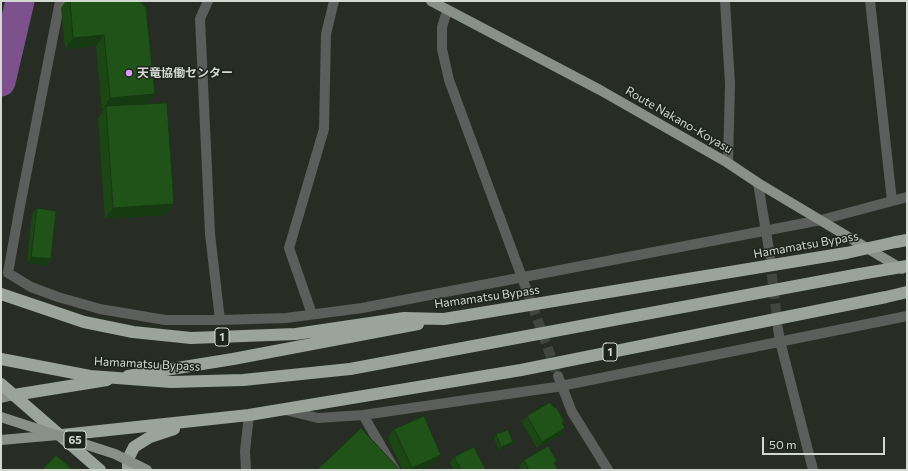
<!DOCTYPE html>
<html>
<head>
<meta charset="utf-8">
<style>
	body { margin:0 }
	#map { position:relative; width:908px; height:471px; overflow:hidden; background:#272d25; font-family:Commissioner,sans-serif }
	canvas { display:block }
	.frame { position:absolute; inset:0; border:2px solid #d3d8d3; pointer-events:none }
	.scale { position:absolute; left:762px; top:437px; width:123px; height:18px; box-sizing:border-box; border:2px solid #d3d8d3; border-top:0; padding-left:5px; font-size:12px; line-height:14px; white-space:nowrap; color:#d3d8d3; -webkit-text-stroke:3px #1d241c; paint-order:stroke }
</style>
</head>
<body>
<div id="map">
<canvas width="908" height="471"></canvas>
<div class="frame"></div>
<div class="scale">50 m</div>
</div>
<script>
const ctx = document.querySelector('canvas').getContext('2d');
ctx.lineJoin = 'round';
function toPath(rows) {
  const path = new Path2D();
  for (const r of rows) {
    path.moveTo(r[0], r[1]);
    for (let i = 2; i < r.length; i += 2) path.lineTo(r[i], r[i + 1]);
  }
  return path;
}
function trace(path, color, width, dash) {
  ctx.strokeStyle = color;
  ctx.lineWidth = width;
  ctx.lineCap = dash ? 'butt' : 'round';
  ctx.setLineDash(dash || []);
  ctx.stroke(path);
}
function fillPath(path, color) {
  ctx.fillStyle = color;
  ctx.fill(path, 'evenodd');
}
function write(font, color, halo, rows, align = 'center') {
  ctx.font = font + ' Commissioner,"Noto Sans JP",sans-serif';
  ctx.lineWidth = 3;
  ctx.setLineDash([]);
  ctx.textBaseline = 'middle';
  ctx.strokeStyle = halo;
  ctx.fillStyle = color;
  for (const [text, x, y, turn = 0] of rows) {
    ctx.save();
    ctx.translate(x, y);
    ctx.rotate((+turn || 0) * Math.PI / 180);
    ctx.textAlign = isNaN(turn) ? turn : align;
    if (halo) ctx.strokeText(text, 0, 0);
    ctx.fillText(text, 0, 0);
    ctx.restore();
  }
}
const river = toPath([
	[1,82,20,1]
]);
const minorTunnel = toPath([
	[770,259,778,327],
	[527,291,558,376]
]);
const minor = toPath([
	[60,1,20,206,8,273,31,287,58,297,100,309,165,320,220,320,286,318,362,308,821,220,907,197],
	[208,1,200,19,210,234,220,320],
	[725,1,730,84,728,163],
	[870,1,892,201],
	[447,11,442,27,442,49,449,80,527,291],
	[758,183,770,256],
	[312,314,289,248,324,129,326,34,334,1],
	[778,329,780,341,813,470],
	[558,376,572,412,608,470],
	[285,410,318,418,363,415,556,387,907,316],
	[363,415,395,470],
	[246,470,245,451,249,415]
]);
const major = toPath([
	[431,1,600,90,728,163,758,183,902,269],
	[1,398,14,395],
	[1,440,58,435]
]);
const highway = toPath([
	[896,242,907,240],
	[1,294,84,322,133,332,191,338,296,334,404,318,444,319,846,253],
	[350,369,860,274],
	[128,376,233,359,418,324],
	[1,384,100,470],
	[14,395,107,380],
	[62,435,249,415,521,370,886,297,907,292],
	[128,470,128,459,134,447,150,437,174,429]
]);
const majorBridge = toPath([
	[1,417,115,454,147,470]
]);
const highwayBridge = toPath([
	[846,253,896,242],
	[860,274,907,266],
	[1,359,90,376,171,382,243,380,350,369]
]);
const wall = toPath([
	[66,1,140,1,148,104,166,215,105,219,98,118,104,109,102,110,96,46,65,49,61,8],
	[37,208,51,259,46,265,27,263,32,215],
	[527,416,562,423,561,434,537,448,522,422],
	[394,429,435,464,421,470,402,470,388,438],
	[496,434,513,442,511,445,499,450,494,438],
	[454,457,486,470,453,470,450,463],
	[524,460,555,464,558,470,521,470,519,466]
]);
const shadedWall = toPath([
	[104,35,96,46,65,49,73,38],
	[155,94,147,106,106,106,104,109,102,110,110,98],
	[174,204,166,215,105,219,113,208],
	[31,257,51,259,46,265,27,263],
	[565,428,561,434,537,448,542,442],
	[513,442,511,445,499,450,501,447],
	[441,455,435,464,421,470,410,470,412,468]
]);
const building = toPath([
	[70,1,140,1,146,8,155,94,110,98,104,35,73,38,70,1],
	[167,103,174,204,113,208,106,106,167,103],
	[37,208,56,211,51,259,31,257,37,208],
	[550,402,554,408,556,407,564,421,562,422,565,428,542,442,527,416,550,402],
	[424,416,441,455,412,468,394,429,424,416],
	[361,428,400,470,317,470,361,428],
	[508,430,513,442,501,447,496,434,508,430],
	[548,446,557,461,554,463,558,470,529,470,524,460,548,446],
	[474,447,486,470,461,470,454,457,474,447],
	[56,455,73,470,42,470,56,455]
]);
const markers = [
	[129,73,4,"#da9af6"]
];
const shields = [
	[222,337,14],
	[610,352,14],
	[75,440,22]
];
const shieldNames = [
	["1",222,337],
	["1",610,352],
	["65",75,440]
];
const poiNames = [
	["天竜協働センター",137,73]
];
const streetNames = [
	["Route Nakano-Koyasu",679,120,30],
	["Hamamatsu Bypass",806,245,-10],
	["Hamamatsu Bypass",487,297,-8],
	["Hamamatsu Bypass",147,364,3]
];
trace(river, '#7c518e', 29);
trace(minorTunnel, '#41473f', 10, [10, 5]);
trace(minor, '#5b5e5a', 10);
trace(major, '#899088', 10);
trace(highway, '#9ba49a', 12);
trace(majorBridge, '#899088', 10);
trace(highwayBridge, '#9ba49a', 12);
fillPath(wall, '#1c4715');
fillPath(shadedWall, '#163a11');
fillPath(building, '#205318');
trace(building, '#163a11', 1);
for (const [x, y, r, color] of markers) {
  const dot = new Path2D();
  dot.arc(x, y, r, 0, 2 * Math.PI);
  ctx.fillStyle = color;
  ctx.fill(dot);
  trace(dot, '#1d241c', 1.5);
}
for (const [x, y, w] of shields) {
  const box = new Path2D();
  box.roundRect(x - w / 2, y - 9, w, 18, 3);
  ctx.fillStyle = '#1d241c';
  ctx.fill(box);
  trace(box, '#d3d8d3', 1);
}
write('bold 11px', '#d3d8d3', null, shieldNames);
write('bold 12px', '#d3d8d3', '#1d241c', poiNames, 'left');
write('12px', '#d3d8d3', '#1d241c', streetNames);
</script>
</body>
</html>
